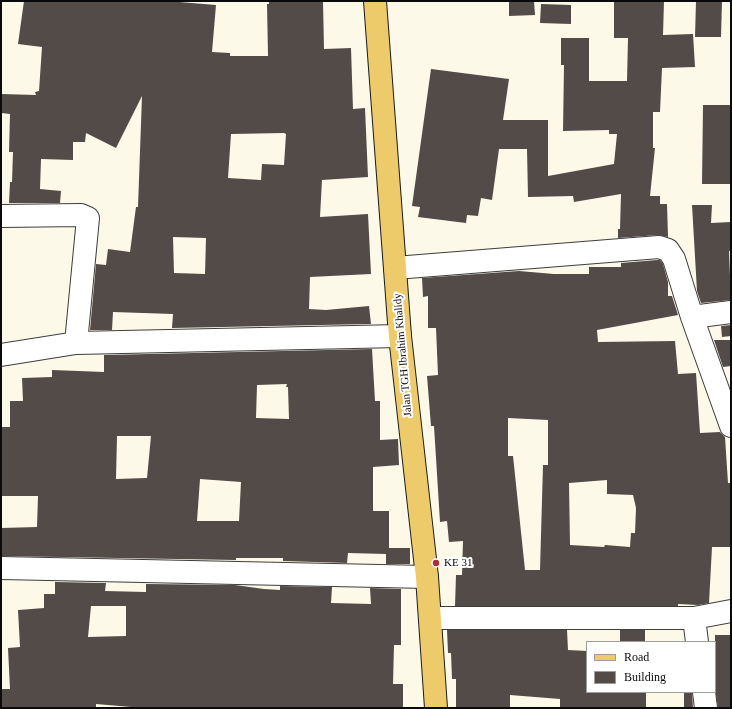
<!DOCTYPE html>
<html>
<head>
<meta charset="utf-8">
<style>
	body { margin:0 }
	#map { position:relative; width:732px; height:709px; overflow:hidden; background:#fdf9e9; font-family:Georgia,serif }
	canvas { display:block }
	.frame { position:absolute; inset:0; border:2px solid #0a0a0a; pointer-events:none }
	.legend { position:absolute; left:586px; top:641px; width:130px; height:52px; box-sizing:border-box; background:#fff; border:1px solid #9d9d9d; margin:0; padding:5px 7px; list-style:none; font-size:12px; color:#0a0a0a }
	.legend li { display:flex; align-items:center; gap:8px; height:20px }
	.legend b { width:20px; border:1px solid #9d9d9d }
</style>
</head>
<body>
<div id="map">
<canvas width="732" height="709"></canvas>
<div class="frame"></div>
<ul class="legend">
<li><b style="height:5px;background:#edca6a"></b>Road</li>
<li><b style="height:11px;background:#524b48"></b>Building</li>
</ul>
</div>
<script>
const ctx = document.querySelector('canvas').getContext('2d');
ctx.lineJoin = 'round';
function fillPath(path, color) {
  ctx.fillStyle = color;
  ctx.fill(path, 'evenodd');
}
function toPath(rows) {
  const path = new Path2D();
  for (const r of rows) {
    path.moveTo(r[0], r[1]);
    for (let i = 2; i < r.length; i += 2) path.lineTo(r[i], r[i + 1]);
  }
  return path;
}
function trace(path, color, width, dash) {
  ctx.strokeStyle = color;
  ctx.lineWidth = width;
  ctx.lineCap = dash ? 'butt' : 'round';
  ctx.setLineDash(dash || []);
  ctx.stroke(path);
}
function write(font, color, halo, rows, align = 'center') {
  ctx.font = font + ' Georgia,serif';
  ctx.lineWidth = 4;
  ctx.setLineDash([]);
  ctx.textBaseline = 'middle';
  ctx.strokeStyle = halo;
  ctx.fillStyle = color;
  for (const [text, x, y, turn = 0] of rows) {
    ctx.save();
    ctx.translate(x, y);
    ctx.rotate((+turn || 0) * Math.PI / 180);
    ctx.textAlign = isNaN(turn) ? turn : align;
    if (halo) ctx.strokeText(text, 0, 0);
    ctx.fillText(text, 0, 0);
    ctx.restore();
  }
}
const building = toPath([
	[24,1,167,1,216,5,212,52,230,53,230,56,268,56,267,4,269,4,269,1,323,1,324,49,351,48,353,109,365,108,368,177,322,180,320,217,368,214,371,274,310,277,309,309,326,310,369,306,371,324,172,328,173,314,113,312,112,330,90,330,96,264,106,265,108,249,130,252,136,207,138,207,142,96,116,148,86,133,85,142,73,142,73,160,41,159,40,189,61,191,60,203,9,203,10,182,12,182,13,152,9,152,10,114,1,113,1,94,36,95,35,92,39,91,42,47,18,44],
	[284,133,286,134,284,165,262,164,261,180,228,178,231,134],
	[173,237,206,238,205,274,174,273],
	[509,1,534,1,535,15,509,16],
	[614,1,664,1,663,35,693,34,695,67,662,68,660,112,653,112,653,148,655,148,650,196,660,196,660,204,667,204,668,237,658,235,618,238,618,229,620,229,621,194,574,202,573,196,528,197,527,149,499,149,492,200,481,198,478,216,467,215,466,223,418,217,420,207,412,206,431,69,509,79,503,120,548,120,548,176,614,164,617,134,609,134,609,130,563,131,564,65,561,65,561,38,589,38,589,81,627,81,628,38,614,38],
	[696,1,722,1,721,37,695,37],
	[541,4,571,5,571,24,540,23],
	[703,105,731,105,731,184,702,184],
	[692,205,712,205,711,223,731,222,731,251,729,251,731,300,701,303,697,291],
	[657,260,660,260,663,264,668,282,668,296,672,296,678,315,597,330,598,342,675,341,678,374,696,373,700,433,720,432,725,437,728,483,731,483,731,547,712,547,709,603,698,605,678,604,678,606,455,606,456,575,462,575,463,541,449,542,447,521,440,522,434,426,431,426,427,376,438,375,436,328,428,328,428,296,423,297,422,278,519,271,554,274,589,274,589,267,621,267,621,263],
	[508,418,548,420,548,465,543,465,540,570,525,570,513,456,508,456],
	[607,480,607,494,633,495,636,508,635,533,631,533,630,547,605,545,604,547,570,545,569,483],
	[731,325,731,336,722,337,721,326],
	[714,340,731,340,731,366,723,367],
	[372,349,375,401,380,401,380,440,398,439,399,465,373,467,373,511,389,511,389,548,410,548,410,564,386,564,386,554,348,553,347,563,283,561,283,558,236,558,236,560,1,556,1,528,37,527,38,496,1,496,1,427,10,427,10,401,23,401,22,378,52,377,52,370,104,372,104,355],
	[287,384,286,387,288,387,289,419,256,418,257,385],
	[117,436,151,436,147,478,116,479],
	[200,479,241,482,239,521,197,521],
	[55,582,106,583,105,591,146,592,146,584,235,585,264,589,280,590,280,586,332,587,331,603,371,604,370,588,401,589,401,645,394,645,393,684,403,684,403,708,143,708,96,704,96,708,1,708,1,689,10,689,8,648,20,647,18,610,44,608,44,594,55,594],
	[91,606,126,606,126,636,88,637],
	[447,630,567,630,568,650,587,651,587,692,646,692,646,708,560,708,560,699,510,695,510,708,456,708,456,679,452,679,451,653,448,653],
	[620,630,645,630,645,642,620,642],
	[715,635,731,635,731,708,718,708,715,687],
	[684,692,692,692,693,708,684,708]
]);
const street = toPath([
	[1,216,81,215,88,218,76,343],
	[395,268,659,247,668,250,674,259,692,317,731,426],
	[692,317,731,312],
	[1,355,76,343,400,336],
	[1,568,427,577],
	[430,618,694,618,731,611],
	[694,618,697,642],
	[704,692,706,708]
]);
const primary = toPath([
	[375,1,400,336,427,577,436,708]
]);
const markers = [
	[436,563,4,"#ad2f38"]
];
const streetNames = [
	["Jalan TGH Ibrahim Khalidy",403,355,-95]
];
const poiNames = [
	["KE 31",444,563]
];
fillPath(building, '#524b48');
trace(street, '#3d3d3d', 24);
trace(primary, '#1b1b1b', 24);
trace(street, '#fff', 22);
trace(primary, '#edca6a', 22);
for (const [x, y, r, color] of markers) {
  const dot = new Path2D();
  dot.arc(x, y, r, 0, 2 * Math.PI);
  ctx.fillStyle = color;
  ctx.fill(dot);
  trace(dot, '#fff', 1.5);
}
write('11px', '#0a0a0a', '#fff', streetNames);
write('11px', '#0a0a0a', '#fff', poiNames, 'left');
</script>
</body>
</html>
